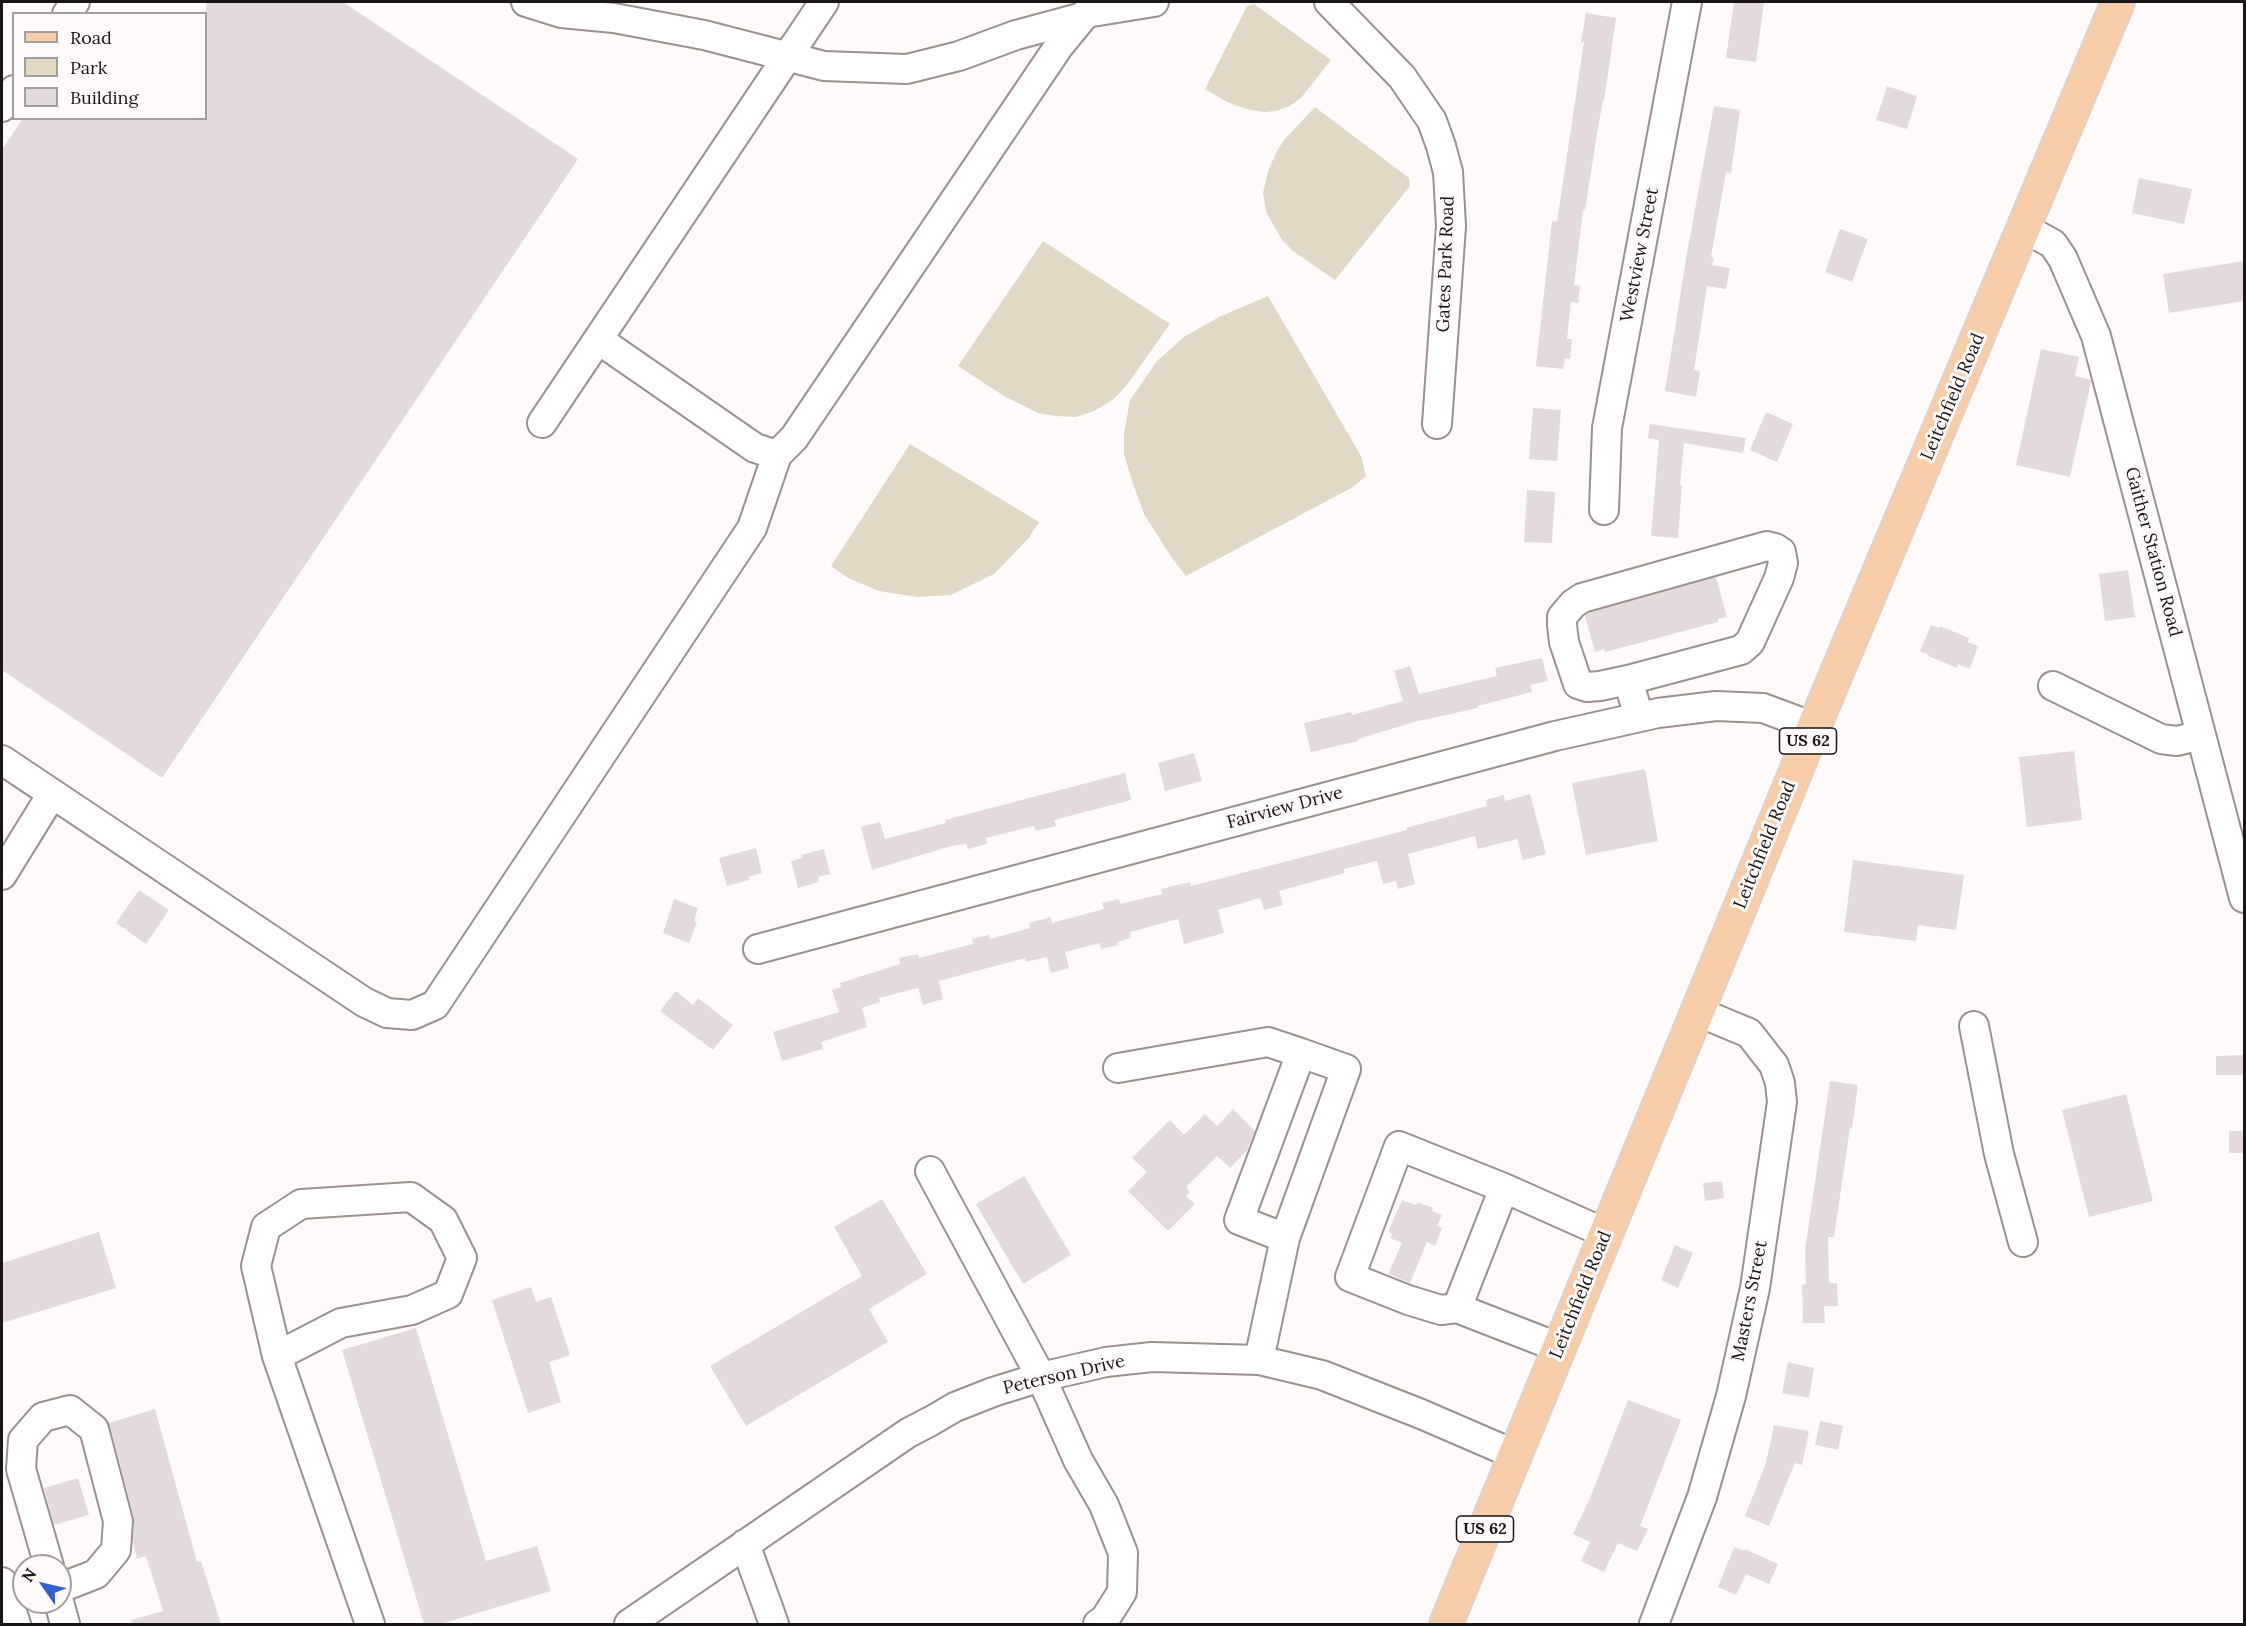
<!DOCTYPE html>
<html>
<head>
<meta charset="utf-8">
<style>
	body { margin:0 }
	#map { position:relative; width:2246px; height:1626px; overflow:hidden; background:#fefaf9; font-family:Lora,serif }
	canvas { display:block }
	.frame { position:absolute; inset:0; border:3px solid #1a1615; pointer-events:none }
	.legend { position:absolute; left:12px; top:12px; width:195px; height:108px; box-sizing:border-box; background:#fefaf9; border:2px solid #a39f9e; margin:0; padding:8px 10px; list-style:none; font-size:18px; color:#1a1615 }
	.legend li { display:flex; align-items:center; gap:12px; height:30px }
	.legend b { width:30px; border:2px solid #a39f9e }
	.north { position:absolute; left:12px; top:1554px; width:60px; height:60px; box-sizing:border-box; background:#fefaf9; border:2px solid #a39f9e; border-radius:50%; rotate:304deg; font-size:16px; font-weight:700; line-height:24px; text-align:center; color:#1a1615 }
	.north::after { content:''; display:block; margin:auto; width:21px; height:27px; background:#3361d0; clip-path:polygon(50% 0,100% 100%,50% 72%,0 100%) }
</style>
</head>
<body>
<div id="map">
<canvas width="2246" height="1626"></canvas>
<div class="frame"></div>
<ul class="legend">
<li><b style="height:8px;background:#f6cca9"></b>Road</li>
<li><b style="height:16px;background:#e1d8c5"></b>Park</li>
<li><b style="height:16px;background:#e5dadb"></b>Building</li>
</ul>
<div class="north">N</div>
</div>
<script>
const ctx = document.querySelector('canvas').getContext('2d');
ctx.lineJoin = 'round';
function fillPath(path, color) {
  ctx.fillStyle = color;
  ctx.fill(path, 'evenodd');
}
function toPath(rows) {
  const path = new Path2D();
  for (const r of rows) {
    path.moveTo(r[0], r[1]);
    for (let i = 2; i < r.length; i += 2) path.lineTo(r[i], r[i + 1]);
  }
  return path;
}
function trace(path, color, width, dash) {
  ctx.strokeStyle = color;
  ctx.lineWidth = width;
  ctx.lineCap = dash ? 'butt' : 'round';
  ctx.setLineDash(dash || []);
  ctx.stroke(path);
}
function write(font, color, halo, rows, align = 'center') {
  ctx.font = font + ' Lora,serif';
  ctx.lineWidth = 6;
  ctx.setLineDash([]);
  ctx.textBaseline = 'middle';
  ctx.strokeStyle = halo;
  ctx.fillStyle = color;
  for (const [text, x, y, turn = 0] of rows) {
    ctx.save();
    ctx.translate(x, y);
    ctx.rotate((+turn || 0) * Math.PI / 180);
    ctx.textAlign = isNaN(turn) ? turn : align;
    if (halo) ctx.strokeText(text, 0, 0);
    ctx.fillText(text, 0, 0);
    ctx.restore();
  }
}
const green = toPath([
	[1254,4,1331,60,1301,98,1290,106,1276,111,1264,112,1246,109,1227,102,1205,89,1247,6],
	[1315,107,1409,178,1410,186,1335,280,1293,251,1282,240,1266,212,1263,193,1268,171,1277,151,1284,140],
	[1043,241,1170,324,1126,386,1114,399,1094,411,1076,417,1056,416,1038,413,1004,396,958,366],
	[1268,296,1361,456,1366,476,1353,487,1186,576,1172,558,1144,514,1132,481,1124,454,1124,434,1130,400,1157,361,1184,337,1219,317],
	[910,444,1039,522,1028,539,994,574,951,595,917,597,879,591,848,578,831,566]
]);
const building = toPath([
	[206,2,343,2,578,159,162,778,2,670,2,150,23,118,206,118],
	[1734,2,1764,2,1756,62,1726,58],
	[1586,13,1616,18,1604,101,1603,100,1597,134,1585,210,1583,210,1574,285,1580,286,1578,303,1571,302,1567,339,1572,339,1570,359,1565,358,1563,369,1536,366,1552,221,1557,222,1584,42,1581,42],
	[1887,86,1917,96,1907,129,1876,120],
	[1714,106,1740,110,1731,173,1726,172,1711,257,1714,257,1712,265,1730,268,1726,289,1707,286,1694,370,1700,371,1696,397,1665,391,1687,253],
	[2139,178,2192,189,2184,224,2132,213],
	[1840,229,1868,239,1852,282,1825,272],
	[2244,261,2244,301,2169,313,2163,274],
	[2041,349,2079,357,2075,376,2091,380,2091,382,2070,477,2016,465],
	[1533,408,1561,410,1557,461,1529,459],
	[1766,412,1793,424,1777,462,1750,450],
	[1650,424,1746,438,1743,453,1684,443,1680,485,1682,485,1678,538,1651,536,1659,440,1648,438],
	[1527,490,1555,492,1552,543,1524,542],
	[2128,570,2135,617,2105,621,2099,574],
	[1716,577,1727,617,1718,619,1718,622,1605,652,1604,649,1595,652,1585,616,1589,613],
	[1931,625,1939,628,1940,626,1969,638,1968,642,1978,646,1970,669,1958,664,1957,668,1928,656,1929,655,1920,651],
	[1542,658,1548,681,1530,685,1532,692,1478,706,1478,708,1414,722,1358,739,1358,741,1311,752,1304,723,1351,712,1352,715,1403,701,1394,671,1410,666,1419,694,1497,676,1495,668],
	[2074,751,2082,820,2027,827,2019,757],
	[1194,753,1202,781,1165,791,1158,763],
	[1645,769,1658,841,1586,855,1572,783],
	[1125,773,1131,800,1054,820,1056,826,1036,831,1034,826,986,838,987,844,968,849,966,844,951,846,872,870,861,827,880,822,885,839,946,823,945,820],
	[1530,794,1546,854,1523,860,1517,839,1478,849,1475,836,1408,854,1415,884,1398,889,1396,881,1383,884,1377,861,1344,869,1345,873,1279,891,1283,905,1264,910,1260,898,1218,910,1224,933,1184,944,1178,919,1130,932,1131,938,1117,942,1118,945,1101,949,1100,943,1065,952,1069,968,1051,973,1047,957,1026,962,1025,958,939,981,943,999,923,1005,918,988,879,998,880,1002,862,1008,867,1027,821,1042,823,1049,782,1061,773,1032,839,1012,832,990,841,987,840,983,900,964,899,958,918,954,919,958,973,944,972,939,989,935,990,939,1030,928,1029,923,1051,917,1052,923,1104,909,1102,903,1119,899,1120,904,1162,894,1161,889,1190,882,1191,886,1211,881,1407,830,1406,828,1487,806,1486,800,1504,795,1505,801],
	[756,848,762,873,748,877,749,880,727,886,719,858],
	[824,849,830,874,818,877,819,882,798,888,791,861,802,858,801,855],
	[1853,860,1964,875,1956,930,1918,925,1916,941,1844,932],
	[139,890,169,910,146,944,116,923],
	[674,899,698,908,694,921,697,922,689,943,663,933],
	[676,991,693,1005,698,998,733,1025,713,1050,660,1011],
	[2244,1055,2244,1075,2216,1075,2216,1056],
	[1830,1081,1858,1085,1852,1128,1850,1128,1834,1237,1828,1237,1829,1283,1837,1283,1838,1306,1824,1306,1825,1323,1803,1323,1802,1285,1806,1284,1805,1250],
	[2126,1094,2153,1201,2089,1217,2062,1110],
	[1233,1109,1255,1131,1247,1150,1230,1168,1217,1156,1186,1187,1190,1192,1186,1196,1195,1204,1168,1231,1128,1191,1147,1172,1132,1158,1170,1120,1184,1135,1205,1114,1217,1126],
	[2229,1131,2244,1131,2244,1153,2229,1153],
	[1024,1176,1071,1255,1023,1284,976,1204],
	[1722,1181,1724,1198,1705,1201,1703,1183],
	[882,1199,927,1274,869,1309,888,1342,746,1426,710,1366,862,1276,834,1227],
	[1402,1200,1416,1205,1418,1202,1433,1208,1432,1211,1442,1215,1437,1226,1442,1228,1435,1246,1427,1242,1410,1283,1388,1274,1402,1243,1390,1238,1392,1234,1388,1232],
	[99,1232,116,1288,2,1323,2,1263],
	[1675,1245,1693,1253,1678,1288,1661,1280],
	[531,1287,536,1302,551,1297,570,1355,549,1362,561,1402,528,1413,492,1300],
	[416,1328,486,1561,537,1546,551,1591,441,1624,424,1624,342,1350],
	[1788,1362,1814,1368,1809,1398,1782,1393],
	[1628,1400,1681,1420,1640,1526,1648,1529,1637,1551,1618,1543,1604,1572,1581,1561,1590,1542,1573,1534,1590,1498],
	[155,1409,197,1562,201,1561,221,1624,132,1624,131,1620,163,1611,146,1556,137,1559,133,1543,134,1517,109,1423],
	[1820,1421,1843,1426,1838,1450,1815,1445],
	[1774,1425,1809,1431,1802,1465,1795,1463,1769,1526,1745,1516,1766,1463],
	[78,1478,89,1515,54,1525,44,1488],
	[1734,1547,1744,1551,1745,1549,1778,1564,1769,1584,1746,1574,1736,1595,1718,1587]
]);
const minor = toPath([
	[526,2,561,13,614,18,704,35,824,66,907,69,959,56,1016,35,1083,17],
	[1329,2,1402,77,1432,121,1441,146,1448,172,1451,226,1437,424],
	[67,14,75,2],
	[2,107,14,90],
	[2024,228,2053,244,2063,259,2096,336,2244,898],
	[599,340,755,448,777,455,794,438,1059,46,1086,13,1154,2],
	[542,423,824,2],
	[1604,510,1607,428,1687,2],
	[1628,680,1600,686,1587,687,1578,684,1564,642,1562,625,1562,617,1573,604,1582,598,1767,546,1775,548,1781,552,1783,563,1779,578,1750,642,1741,650,1628,680,1639,717],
	[2053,686,2161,739,2177,741,2201,735],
	[2,760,364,1002,387,1013,412,1015,435,1005,752,528,777,455],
	[2,875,52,794],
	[758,949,1555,736,1658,713,1716,706,1763,708,1814,727],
	[1974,1026,1999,1154,2023,1242],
	[1118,1068,1268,1042,1301,1053],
	[930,1171,1041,1377,1078,1460,1104,1505,1123,1553,1122,1592,1105,1619,1098,1624],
	[1457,1308,1441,1310,1408,1300,1350,1277,1399,1146,1504,1188],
	[1560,1348,1457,1308,1504,1188,1605,1233],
	[277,1356,341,1323,412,1310,448,1294,462,1258,443,1220,411,1197,301,1204,266,1227,256,1266,277,1356,370,1624],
	[1259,1360,1285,1238,1346,1069,1301,1053,1239,1220,1285,1238],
	[745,1544,774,1624],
	[49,1566,21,1469,23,1440,43,1417,70,1410,94,1429,118,1521,116,1550,96,1574,60,1588],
	[2,1582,16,1624],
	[59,1602,65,1624],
	[629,1624,908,1433,931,1421,955,1407,993,1392,1041,1377,1106,1362,1152,1357,1259,1360,1322,1375,1421,1414,1516,1455],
	[1654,1624,1702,1497,1731,1396,1755,1288,1782,1102,1780,1083,1774,1065,1749,1033,1696,1011]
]);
const major = toPath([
	[1446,1624,1814,727,2118,2]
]);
const shields = [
	[1808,741,57],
	[1485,1529,57]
];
const shieldNames = [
	["US 62",1808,741],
	["US 62",1485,1529]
];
const streetNames = [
	["Westview Street",1640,255,-79],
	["Gates Park Road",1446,264,-88],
	["Leitchfield Road",1953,397,-67],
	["Gaither Station Road",2153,552,75],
	["Fairview Drive",1285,808,-15],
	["Leitchfield Road",1765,845,-68],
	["Leitchfield Road",1581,1295,-68],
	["Masters Street",1750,1301,-79],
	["Peterson Drive",1064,1375,-13]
];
fillPath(green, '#e1d8c5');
fillPath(building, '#e5dadb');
trace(minor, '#9b918f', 32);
trace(major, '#d6d5d5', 36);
trace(minor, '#fff', 28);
trace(major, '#f6cca9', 33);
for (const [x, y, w] of shields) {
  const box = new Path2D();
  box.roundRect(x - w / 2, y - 13, w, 26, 4.5);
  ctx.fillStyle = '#fefaf9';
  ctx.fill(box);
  trace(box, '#1a1615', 1.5);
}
write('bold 16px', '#1a1615', null, shieldNames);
write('18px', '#1a1615', '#fefaf9', streetNames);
</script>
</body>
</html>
